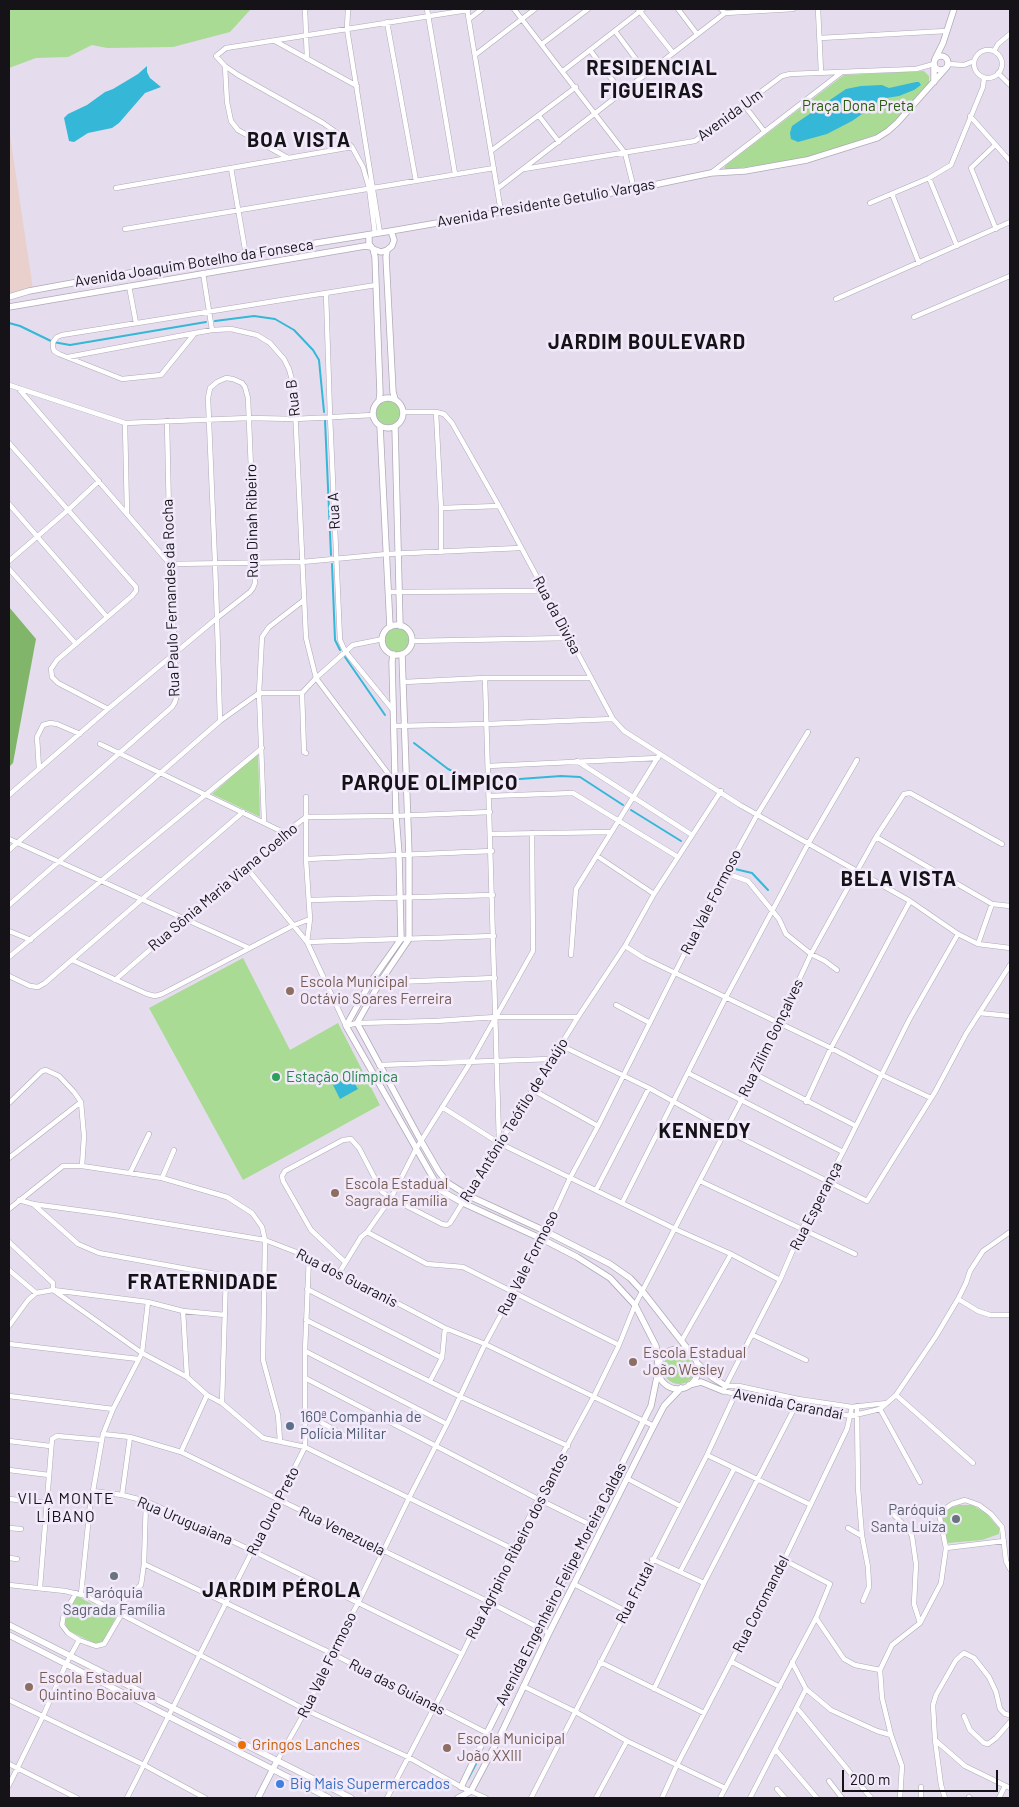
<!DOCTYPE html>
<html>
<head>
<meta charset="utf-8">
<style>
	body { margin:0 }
	#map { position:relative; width:1019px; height:1807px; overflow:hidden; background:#e5dded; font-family:Barlow,sans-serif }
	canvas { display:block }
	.frame { position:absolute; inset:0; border:10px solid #151318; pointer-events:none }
	.scale { position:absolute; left:842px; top:1770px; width:156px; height:22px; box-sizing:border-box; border:2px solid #151318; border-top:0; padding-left:6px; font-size:15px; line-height:18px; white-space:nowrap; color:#151318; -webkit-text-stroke:4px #f2eafb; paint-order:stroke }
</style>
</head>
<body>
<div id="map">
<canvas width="1019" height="1807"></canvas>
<div class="frame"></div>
<div class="scale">200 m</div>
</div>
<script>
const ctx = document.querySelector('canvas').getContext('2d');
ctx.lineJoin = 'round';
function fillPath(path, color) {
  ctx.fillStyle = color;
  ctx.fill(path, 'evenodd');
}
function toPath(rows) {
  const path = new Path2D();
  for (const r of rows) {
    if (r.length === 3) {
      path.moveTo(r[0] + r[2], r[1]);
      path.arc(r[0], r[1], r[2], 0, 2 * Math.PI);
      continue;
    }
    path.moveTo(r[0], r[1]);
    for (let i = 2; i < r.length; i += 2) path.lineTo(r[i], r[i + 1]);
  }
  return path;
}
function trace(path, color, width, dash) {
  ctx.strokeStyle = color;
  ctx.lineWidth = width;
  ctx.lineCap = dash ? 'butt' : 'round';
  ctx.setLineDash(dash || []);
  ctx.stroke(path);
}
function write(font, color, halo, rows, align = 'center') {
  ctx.font = font + ' Barlow,sans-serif';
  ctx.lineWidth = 5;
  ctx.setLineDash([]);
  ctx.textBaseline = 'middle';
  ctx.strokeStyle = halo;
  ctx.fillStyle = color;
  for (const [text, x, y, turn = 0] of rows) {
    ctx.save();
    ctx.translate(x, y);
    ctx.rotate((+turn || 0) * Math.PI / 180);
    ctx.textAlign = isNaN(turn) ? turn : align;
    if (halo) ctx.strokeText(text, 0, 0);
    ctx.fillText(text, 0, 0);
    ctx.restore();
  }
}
const industrial = toPath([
	[9,128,33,289,9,295]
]);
const green = toPath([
	[9,9,251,9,230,32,173,47,107,48,92,45,68,57,36,58,9,68],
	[924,71,929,76,929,84,889,128,878,134,824,153,806,158,740,168,726,169,724,168,726,165,844,75],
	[388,413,12],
	[397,640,12],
	[258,753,260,817,212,794],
	[243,958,290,1050,338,1023,380,1105,243,1180,149,1008],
	[679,1368,16],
	[959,1505,972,1505,986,1513,999,1528,999,1534,982,1540,948,1543,943,1525,942,1516,947,1509],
	[77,1596,116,1617,103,1642,96,1644,71,1632,67,1628,64,1620]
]);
const forest = toPath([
	[9,607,36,639,13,763,9,767]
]);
const water = toPath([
	[147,66,147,72,150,78,161,87,145,93,119,123,112,128,88,133,74,142,69,141,64,118,68,114,87,105,105,92,113,89,138,74],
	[916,82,919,82,921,85,914,90,899,96,880,99,871,108,852,121,827,134,798,142,791,139,790,133,792,126,846,89,861,86,882,85,889,88],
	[350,1076,358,1089,340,1099,333,1085]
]);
const stream = toPath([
	[215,321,254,316,275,319,294,330,313,350,319,360,324,412],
	[9,323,20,326,53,342,70,345,206,322],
	[325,420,331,555],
	[332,564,335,640,340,650],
	[345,657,385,715],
	[414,743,448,769,473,781,484,782],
	[492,781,561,776,580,777,623,805],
	[631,810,681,841],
	[735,869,752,873,768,890],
	[468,1779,479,1758]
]);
const minor = toPath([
	[305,9,307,59],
	[348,9,347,29,380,233],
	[427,9,455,174],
	[467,9,501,212],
	[514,9,625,153,634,189],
	[638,9,673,53],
	[678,9,697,34],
	[721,9,725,13,793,9],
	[818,9,821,72],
	[469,19,482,9],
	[387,22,416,181],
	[615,31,647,74],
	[820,38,946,31],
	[275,41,357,86],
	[542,44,588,9],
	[590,50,622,93],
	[988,64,14],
	[994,51,998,44,1010,34],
	[475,55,535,9],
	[948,64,964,65,974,61],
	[225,66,227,102,231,121,238,130,288,158],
	[563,71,643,9],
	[998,73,1010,85],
	[744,105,764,131],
	[539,116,559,142],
	[970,116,1010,161],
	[995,145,971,168,996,229],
	[491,151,576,87],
	[231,168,246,255],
	[524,169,695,141,782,76,790,74,916,69,934,64],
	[711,173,842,72],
	[929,178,957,246],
	[116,188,352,147],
	[497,189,725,13],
	[892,194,919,263],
	[870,203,929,178,951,165,983,87,984,78],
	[125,229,494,168],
	[375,234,369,188,363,167,352,147,340,135,323,123,238,75,225,66,216,56,226,48,468,10],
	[203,273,212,330],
	[376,285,62,335,57,337,53,342,53,347,54,351,59,354,122,379,161,375,195,333,212,330,231,329,257,335,270,343,284,359,289,369,294,387,306,638,316,678,390,776,396,780,406,781],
	[129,286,136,323],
	[326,293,330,416,340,640,345,651,393,710],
	[836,299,1010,222],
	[914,317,1010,276],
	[68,357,195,333],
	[9,385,125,423,249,418,295,419,373,415],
	[18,388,170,564,302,562,387,554,520,548],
	[404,412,436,412,444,414,452,423,499,506,613,719,624,731,740,805,910,901,958,934,978,944,1010,948],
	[436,412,441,508,441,552],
	[125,423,127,513],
	[9,443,136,587,136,591,132,596,57,660,51,669,52,677,58,683,108,709],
	[9,504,107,617],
	[441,508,499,506],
	[9,561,68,510,99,481],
	[9,569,76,644],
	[389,592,544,591],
	[412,641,569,638],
	[485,678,499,1141],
	[404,682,485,678,591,678],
	[394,726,487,724,613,719],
	[100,744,285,833],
	[306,753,304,752,302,693,316,678,353,645,383,639],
	[577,761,692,835],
	[488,766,658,758],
	[39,769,37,737,43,725,50,723,57,724,80,734],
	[9,795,108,709,217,618,250,592,253,588,255,583,255,564,248,398,245,387,242,383,233,379,226,378,217,382,210,388,208,398,215,563,217,618,220,721],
	[489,796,573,793,678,857],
	[306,797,306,859,310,919,307,942],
	[264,821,259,693,262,637,269,627,304,600],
	[491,834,611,832],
	[876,837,992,904,1010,906],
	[9,839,249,948],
	[9,850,172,707,175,702,177,694,170,564,167,421],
	[597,856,654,894],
	[306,859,492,851],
	[246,867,307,942,346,1026,357,1023,436,1021,496,1017,578,1017],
	[725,873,748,881,779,919,786,934,811,954,825,961,837,970],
	[310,900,493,895],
	[9,905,220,721,259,693,302,693],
	[9,931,31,940],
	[307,942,494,936],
	[978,944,992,904],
	[625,946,644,958,831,1048,882,1075,931,1098],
	[571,955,576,889,660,754],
	[9,957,262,748],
	[72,960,147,994,155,996,162,994,292,926,310,919],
	[9,976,30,986,38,987,45,983,243,812],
	[115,980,285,833,306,817,394,816,490,812],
	[370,983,495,978],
	[616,1005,650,1023],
	[979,1013,1010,1016],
	[560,1045,649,1088,725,1130,867,1201,935,1092,966,1034,1010,965],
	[379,1065,551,1059],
	[688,1073,843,1152],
	[755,1074,856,1126],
	[533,1090,598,1126],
	[806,1102,831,1048,910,901],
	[9,1103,42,1071,46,1070,59,1076,74,1092,81,1102,84,1136,82,1166],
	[442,1107,499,1143,675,1229,731,1254,780,1280],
	[9,1158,81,1102],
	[130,1173,149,1134],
	[162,1178,174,1150],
	[700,1181,855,1254],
	[596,1190,649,1088],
	[19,1200,33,1204,114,1215,265,1240,309,1257,445,1328,485,1344,654,1426],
	[622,1203,726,997,808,844,857,760],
	[33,1204,78,1244,99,1253,265,1283],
	[9,1209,63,1166,82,1166,162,1178,227,1197,252,1213,262,1227,265,1240,263,1360,278,1415,280,1441],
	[367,1232,427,1264,463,1267,619,1345],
	[1010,1232,983,1251,970,1271,966,1283,958,1299,978,1311,990,1315,1010,1315],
	[9,1242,53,1283,53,1290],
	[345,1262,311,1230,283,1181,282,1176,285,1171,343,1140,351,1139,359,1148,382,1192,391,1198,442,1224,447,1225,450,1223,578,1017,625,946,654,894,721,791],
	[9,1270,36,1293],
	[339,1273,361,1237,367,1232,391,1198,416,1149,470,1063,533,951,532,833],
	[307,1289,442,1358],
	[53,1290,142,1353,187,1377,207,1395,222,1403,263,1438,305,1447,513,1549],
	[958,1299,936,1336,896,1395,880,1409,851,1416,795,1407,723,1391,780,1280,802,1229,843,1152,909,1020,958,934],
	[183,1311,187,1377],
	[306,1320,459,1396,568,1446],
	[9,1326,28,1300,36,1293,53,1290,148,1302,183,1311,225,1315],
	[753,1335,806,1360],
	[682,1340,731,1254],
	[9,1344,138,1359],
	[305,1351,447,1424],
	[305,1378,538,1499,591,1525],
	[430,1381,442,1358,445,1328],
	[726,1386,739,1386,798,1399,852,1407,887,1403],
	[896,1395,973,1463],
	[9,1396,113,1409],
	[222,1403,226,1275],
	[857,1406,858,1488,862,1536,868,1567,869,1587,863,1601],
	[880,1409,920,1482],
	[304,1413,344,1435],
	[103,1434,130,1437,181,1452,487,1601,549,1633],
	[9,1441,50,1446],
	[181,1452,207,1395],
	[707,1455,809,1504],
	[9,1470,49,1475],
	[628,1479,680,1506],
	[93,1491,122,1495,146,1501,253,1551,462,1654],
	[122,1495,130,1437],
	[9,1499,47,1503],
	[894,1515,909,1530,912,1536,916,1564,914,1604,920,1623],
	[9,1528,21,1529],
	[848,1528,862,1536],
	[946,1548,1004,1541],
	[9,1558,17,1559],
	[652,1559,704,1583],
	[144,1564,331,1653,487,1733],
	[680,1572,734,1469],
	[574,1584,626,1611],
	[9,1585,65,1591,86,1596,306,1710,408,1757,461,1787,486,1798],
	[40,1587,52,1439,57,1436,102,1440],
	[76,1593,64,1614,62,1625,68,1633,79,1640,96,1646,104,1644,121,1615],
	[81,1594,91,1496,93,1491,103,1434,113,1409,142,1353,148,1302],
	[113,1611,141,1585,144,1564,146,1501],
	[816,1618,844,1659,855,1665,880,1670],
	[600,1662,704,1713],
	[732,1662,780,1687],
	[792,1662,806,1689,831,1710,877,1731,891,1735],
	[523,1686,574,1711,627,1741,725,1788],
	[654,1689,704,1583,795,1407],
	[9,1700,144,1765,205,1798],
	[797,1708,871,1798],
	[964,1716,970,1730,984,1743,988,1744,996,1738,1010,1722],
	[935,1740,965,1766,1010,1788],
	[776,1750,817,1798],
	[277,1761,306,1710,331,1653,358,1603,409,1498,447,1424,485,1344,542,1239,570,1178,598,1126,725,873,757,815,808,732],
	[9,1764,77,1798],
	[829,1781,842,1798],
	[9,1785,43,1716,66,1664,79,1640],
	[777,1789,785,1798],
	[969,1797,970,1798],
	[127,1798,305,1447,305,1351,309,1257],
	[387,1798,462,1654,538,1499,594,1396,619,1345,635,1305,755,1074,811,954,876,837,904,794,910,793,1002,844],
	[531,1798,707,1455,739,1386],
	[596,1798,627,1741],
	[662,1798,677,1765,784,1560,847,1429,852,1407],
	[720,1798,816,1618,830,1584,784,1560],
	[750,1798,806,1689],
	[900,1798,902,1766,891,1735,882,1698,880,1670,892,1645,920,1623,941,1583,946,1548,939,1513,952,1504,965,1500,979,1505,991,1514,1002,1527,1006,1561,1010,1569],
	[921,1798,921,1787],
	[945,1798,941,1785,935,1740,933,1705,936,1695,956,1660,964,1653,974,1658,989,1677,996,1692,1000,1709,1005,1714,1010,1715],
	[999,1798,1005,1786]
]);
const tertiary = toPath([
	[941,63,7],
	[935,59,943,43,954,9],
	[934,82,934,66],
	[391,231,394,240,392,246,387,250,386,257,393,392,395,399],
	[369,235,369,244,373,249,381,252,387,250],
	[373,249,375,257,380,393,379,401],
	[9,297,29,291,105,277,391,231,634,189,711,173,745,171,807,160,877,138,888,131,897,123,946,68],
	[9,307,365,246,371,247],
	[388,413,15],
	[380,426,390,627],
	[395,427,400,626],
	[397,640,15],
	[393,654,392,662,396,816,399,855,401,939,370,983,346,1026,440,1190,463,1203,542,1239,577,1257,610,1278,635,1305,656,1346,658,1365],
	[402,654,409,856,409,939,380,982,357,1023,421,1141,439,1172,448,1183,467,1195,545,1231,610,1264,630,1278,643,1292,694,1357],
	[678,1369,20],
	[697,1363,713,1378,726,1386],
	[689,1385,701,1382,723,1391],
	[9,1625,351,1798],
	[9,1635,329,1798],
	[461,1787,487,1733,651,1406,658,1372],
	[258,1798,277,1761],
	[458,1798,471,1791,499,1738,549,1633,651,1431,664,1406,681,1388]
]);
const markers = [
	[290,991,5,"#8d6e63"],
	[276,1077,5,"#2e9e5b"],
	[335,1193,5,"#8d6e63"],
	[633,1362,5,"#8d6e63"],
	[290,1426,5,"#5c6f8a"],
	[956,1519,5,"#6b7280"],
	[114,1576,5,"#6b7280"],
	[29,1687,5,"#8d6e63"],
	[242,1745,5,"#e8710a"],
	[447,1748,5,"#8d6e63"],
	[280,1784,5,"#3f7fe0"]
];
const parkNames = [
	["Praça Dona Preta",858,106]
];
const streetNames = [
	["Avenida Um",730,115,-36],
	["Avenida Presidente Getulio Vargas",546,203,-10],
	["Avenida Joaquim Botelho da Fonseca",194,263,-9],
	["Rua B",293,398,-96],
	["Rua A",334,511,-93],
	["Rua Dinah Ribeiro",252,521,-91],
	["Rua Paulo Fernandes da Rocha",171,598,-92],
	["Rua da Divisa",557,615,62],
	["Rua Sônia Maria Viana Coelho",223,887,-40],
	["Rua Vale Formoso",711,902,-63],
	["Rua Zilim Gonçalves",771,1038,-64],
	["Rua Antônio Teófilo de Araújo",514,1120,-58],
	["Rua Esperança",816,1206,-63],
	["Rua Vale Formoso",528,1263,-63],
	["Rua dos Guaranis",347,1278,27],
	["Avenida Carandaí",788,1404,11],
	["Rua Ouro Preto",273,1511,-63],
	["Rua Uruguaiana",185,1521,23],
	["Rua Venezuela",342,1531,26],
	["Rua Agripino Ribeiro dos Santos",517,1546,-63],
	["Avenida Engenheiro Felipe Moreira Caldas",561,1584,-63],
	["Rua Frutal",635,1593,-63],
	["Rua Coromandel",761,1604,-63],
	["Rua Vale Formoso",327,1665,-64],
	["Rua das Guianas",397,1687,27]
];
const educationNames = [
	["Escola Municipal",300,982],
	["Octávio Soares Ferreira",300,999],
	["Escola Estadual",345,1184],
	["Sagrada Família",345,1201],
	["Escola Estadual",643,1353],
	["João Wesley",643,1370],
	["Escola Estadual",39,1678],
	["Quintino Bocaiuva",39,1695],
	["Escola Municipal",457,1739],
	["João XXIII",457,1756]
];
const leisureNames = [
	["Estação Olímpica",286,1077]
];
const serviceNames = [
	["160ª Companhia de",300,1417],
	["Polícia Militar",300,1434]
];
const worshipNames = [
	["Paróquia",946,1510],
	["Santa Luiza",946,1527],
	["Paróquia",114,1593,"center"],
	["Sagrada Família",114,1610,"center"]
];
const foodNames = [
	["Gringos Lanches",252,1745]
];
const shopNames = [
	["Big Mais Supermercados",290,1784]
];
const neighbourhoodNames = [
	["VILA MONTE",66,1499],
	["LÍBANO",66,1517]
];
const districtNames = [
	["RESIDENCIAL",652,68],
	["FIGUEIRAS",652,91],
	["BOA VISTA",299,140],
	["JARDIM BOULEVARD",647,342],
	["PARQUE OLÍMPICO",430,783],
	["BELA VISTA",899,879],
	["KENNEDY",705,1131],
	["FRATERNIDADE",203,1282],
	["JARDIM PÉROLA",282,1590]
];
fillPath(industrial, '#ead0cc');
fillPath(green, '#a9db95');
fillPath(forest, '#80b56a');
fillPath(water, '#35b7d8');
trace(stream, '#35b7d8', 2);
trace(minor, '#b0a8b8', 5.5);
trace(tertiary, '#b0a8b8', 7);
trace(minor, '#fff', 4.5);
trace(tertiary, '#fff', 5.5);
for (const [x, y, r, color] of markers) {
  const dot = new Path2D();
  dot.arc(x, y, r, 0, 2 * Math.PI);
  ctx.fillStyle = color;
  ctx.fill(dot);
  trace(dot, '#f2eafb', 2);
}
write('15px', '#295a0c', '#f2eafb', parkNames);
write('15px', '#151318', '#f2eafb', streetNames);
write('15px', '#785e54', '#f2eafb', educationNames, 'left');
write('15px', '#27864d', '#f2eafb', leisureNames, 'left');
write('15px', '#4e5e75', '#f2eafb', serviceNames, 'left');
write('15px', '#5b616d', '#f2eafb', worshipNames, 'right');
write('15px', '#c56008', '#f2eafb', foodNames, 'left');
write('15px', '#366cbe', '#f2eafb', shopNames, 'left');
ctx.letterSpacing = '1px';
write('16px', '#151318', '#f2eafb', neighbourhoodNames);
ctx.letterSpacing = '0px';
ctx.letterSpacing = '1px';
write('bold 20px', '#151318', '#f2eafb', districtNames);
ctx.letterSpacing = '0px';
</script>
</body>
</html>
